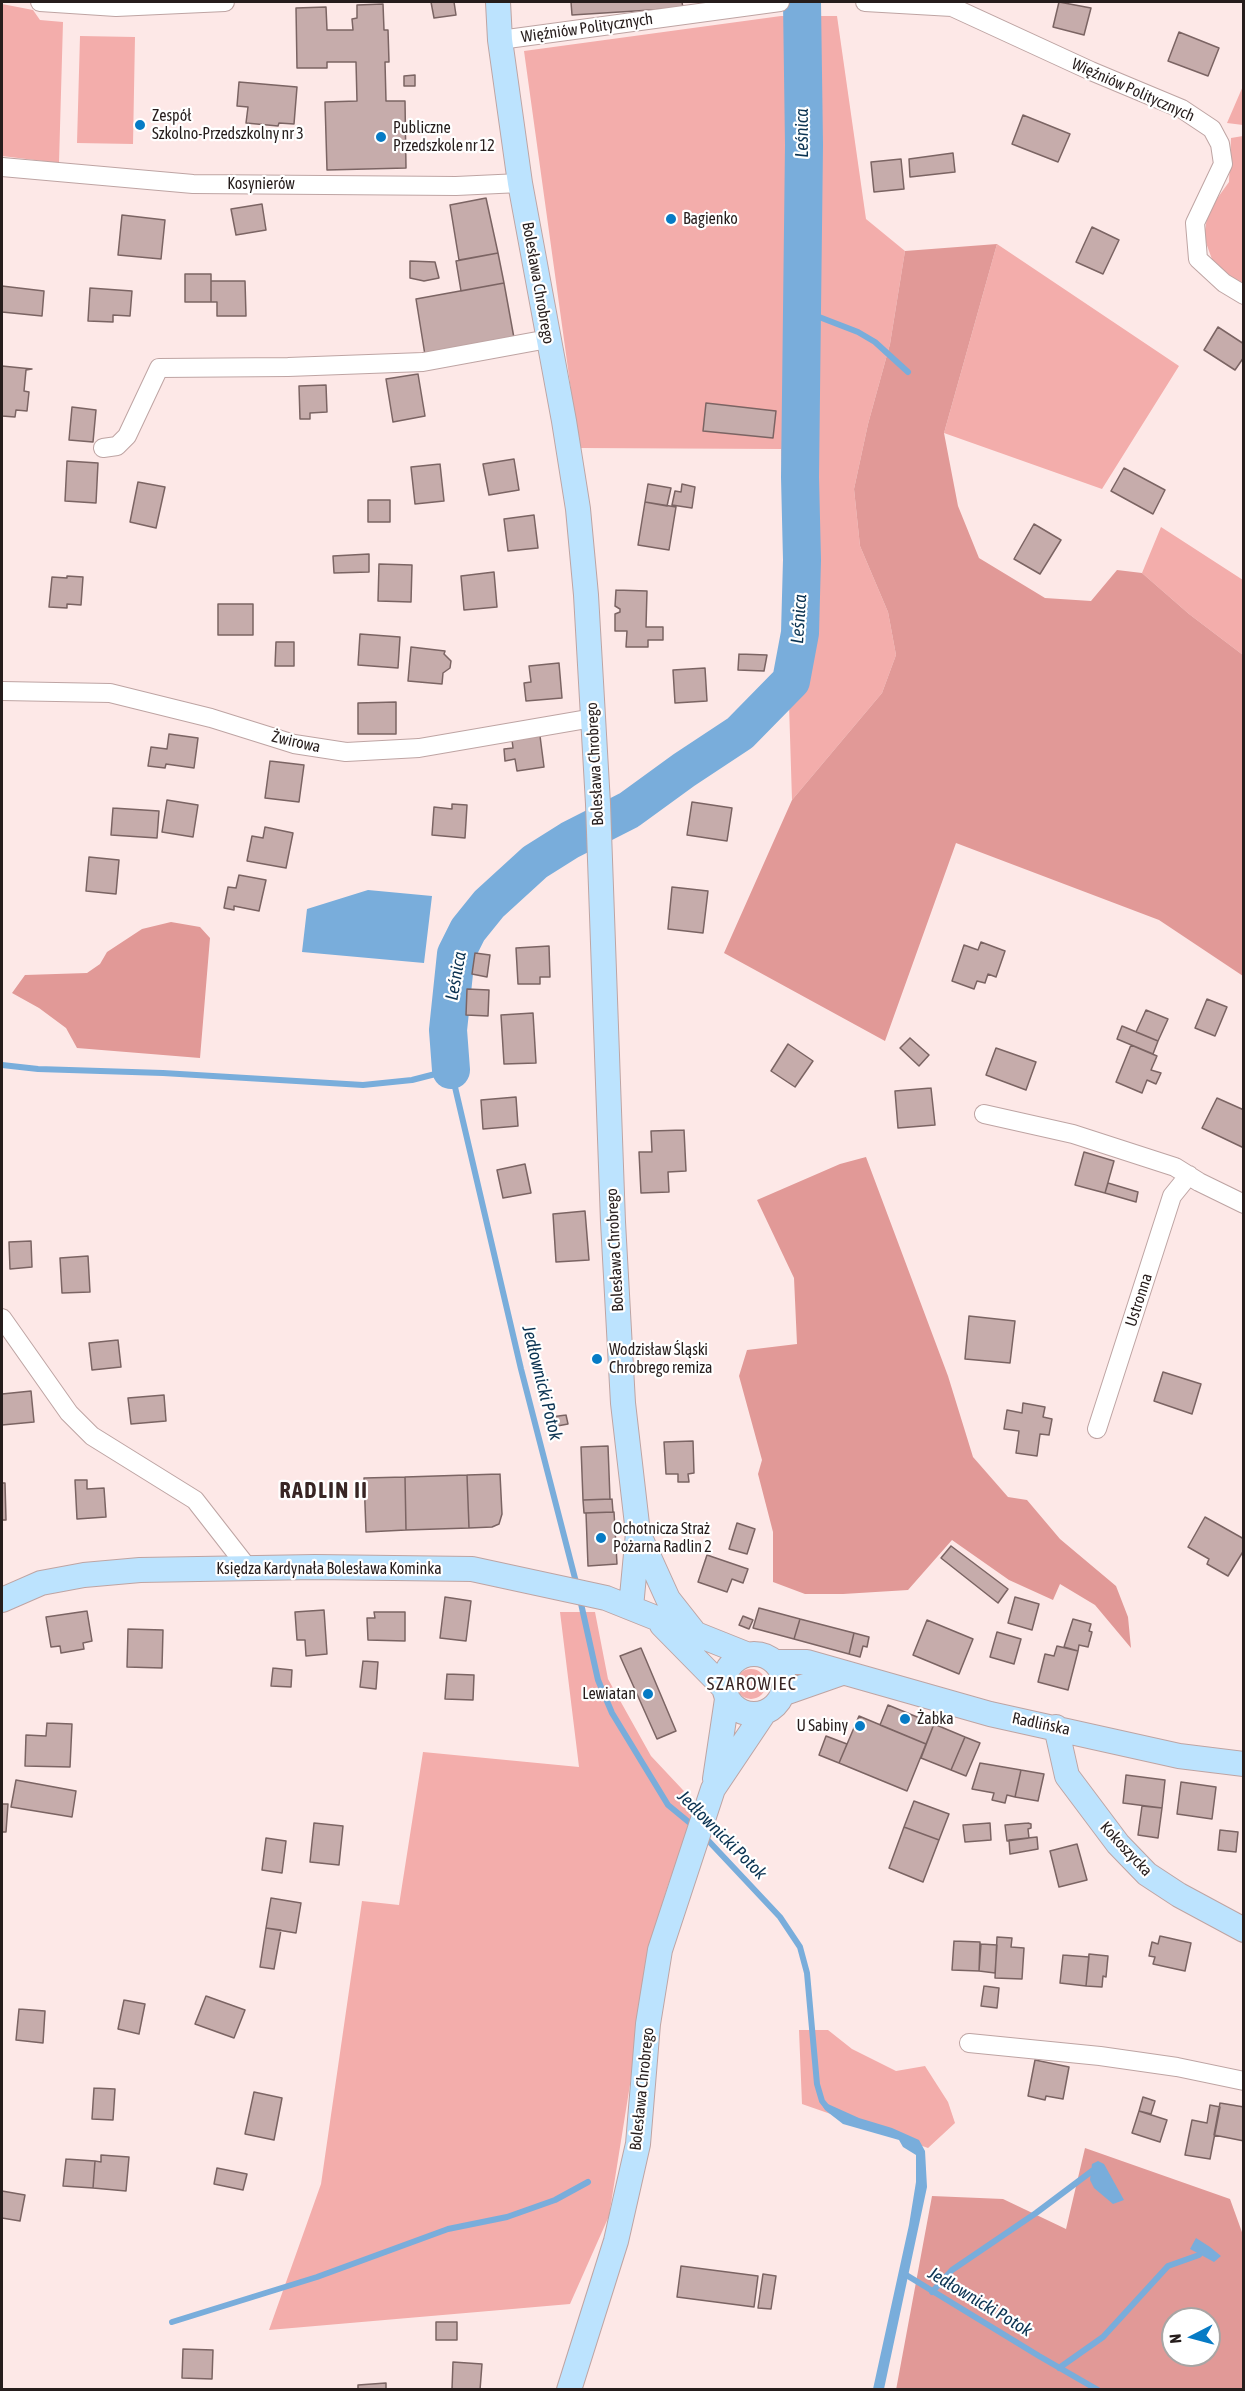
<!DOCTYPE html>
<html>
<head>
<meta charset="utf-8">
<style>
	body { margin:0 }
	#map { position:relative; width:1245px; height:2391px; overflow:hidden; background:#fde8e7; font-family:"Asap Condensed",sans-serif }
	canvas { display:block }
	.frame { position:absolute; inset:0; border:3px solid #261d1c; pointer-events:none }
	.north { position:absolute; left:1161px; top:2307px; width:60px; height:60px; box-sizing:border-box; background:#fff; border:2px solid #a8a5a4; border-radius:50%; rotate:264deg; font-size:16px; font-weight:700; line-height:24px; text-align:center; color:#261d1c }
	.north::after { content:''; display:block; margin:auto; width:21px; height:27px; background:#067bc5; clip-path:polygon(50% 0,100% 100%,50% 72%,0 100%) }
</style>
</head>
<body>
<div id="map">
<canvas width="1245" height="2391"></canvas>
<div class="frame"></div>
<div class="north">N</div>
</div>
<script>
const ctx = document.querySelector('canvas').getContext('2d');
ctx.lineJoin = 'round';
function fillPath(path, color) {
  ctx.fillStyle = color;
  ctx.fill(path, 'evenodd');
}
function toPath(rows) {
  const path = new Path2D();
  for (const r of rows) {
    if (r.length === 3) {
      path.moveTo(r[0] + r[2], r[1]);
      path.arc(r[0], r[1], r[2], 0, 2 * Math.PI);
      continue;
    }
    path.moveTo(r[0], r[1]);
    for (let i = 2; i < r.length; i += 2) path.lineTo(r[i], r[i + 1]);
  }
  return path;
}
function trace(path, color, width, dash) {
  ctx.strokeStyle = color;
  ctx.lineWidth = width;
  ctx.lineCap = dash ? 'butt' : 'round';
  ctx.setLineDash(dash || []);
  ctx.stroke(path);
}
function write(font, color, halo, rows, align = 'center') {
  ctx.font = font + ' "Asap Condensed",sans-serif';
  ctx.lineWidth = 4.5;
  ctx.setLineDash([]);
  ctx.textBaseline = 'middle';
  ctx.strokeStyle = halo;
  ctx.fillStyle = color;
  for (const [text, x, y, turn = 0] of rows) {
    ctx.save();
    ctx.translate(x, y);
    ctx.rotate((+turn || 0) * Math.PI / 180);
    ctx.textAlign = isNaN(turn) ? turn : align;
    if (halo) ctx.strokeText(text, 0, 0);
    ctx.fillText(text, 0, 0);
    ctx.restore();
  }
}
const green = toPath([
	[2,4,33,10,40,20,63,22,59,163,2,156],
	[781,16,837,16,866,219,905,251,890,344,868,424,854,489,860,546,888,612,896,655,882,693,792,800,781,449,579,448,524,51],
	[80,36,135,37,133,144,77,143],
	[1243,86,1243,125,1227,123],
	[1243,136,1243,285,1214,265,1204,237,1208,211,1229,182,1231,138],
	[997,244,1179,366,1102,489,944,433],
	[1161,527,1243,580,1243,655,1189,614,1142,573],
	[560,1612,595,1612,608,1679,651,1756,697,1805,668,1885,655,1928,609,2216,570,2304,269,2330,321,2184,362,1901,399,1905,423,1752,579,1767],
	[751,1684,15],
	[799,2030,828,2030,852,2049,896,2071,925,2066,948,2102,955,2123,928,2148,802,2104]
]);
const forest = toPath([
	[997,244,944,433,958,506,979,558,1045,598,1091,601,1117,570,1142,573,1189,614,1243,655,1243,976,1159,920,956,843,885,1041,724,953,792,800,882,693,896,655,888,612,860,546,854,489,868,424,890,344,905,251],
	[171,922,200,927,210,938,200,1058,77,1048,66,1028,39,1008,12,993,25,975,87,973,100,964,107,952,142,929],
	[866,1157,948,1376,973,1457,1008,1497,1027,1500,1060,1539,1116,1586,1128,1617,1131,1648,1095,1605,1060,1584,1053,1600,1009,1580,952,1540,908,1590,843,1594,805,1594,773,1582,773,1532,758,1474,762,1460,739,1376,747,1350,797,1344,794,1278,757,1200,840,1164],
	[1085,2148,1230,2199,1243,2235,1243,2389,896,2390,932,2196,1003,2199,1066,2229],
	[1173,2319,1209,2319,1209,2355,1173,2355]
]);
const water = toPath([
	[368,890,432,896,424,963,302,952,307,909],
	[819,2100,859,2118,892,2128,919,2140,925,2151,927,2187,884,2389,873,2389,909,2225,916,2182,916,2155,903,2147,899,2140,843,2124,825,2110],
	[1098,2161,1104,2164,1124,2200,1113,2204,1094,2188,1090,2180,1092,2164],
	[1196,2238,1210,2247,1221,2256,1214,2262,1190,2249]
]);
const stream = toPath([
	[801,310,858,332,875,342,908,372],
	[2,1065,38,1069,163,1073,363,1085,412,1080,451,1070,521,1369,577,1586],
	[580,1599,598,1680,612,1713,668,1805,696,1828],
	[703,1835,780,1917,800,1947,807,1973,817,2084,822,2101,826,2106],
	[903,2273,1039,2356,1098,2390],
	[932,2292,952,2270,1036,2213,1092,2171],
	[172,2322,317,2277,448,2229,507,2217,555,2200,588,2182],
	[1059,2368,1103,2337,1168,2266,1199,2255]
]);
const river = toPath([
	[451,1070,448,1030,456,954,468,930,489,904,535,862,570,840,629,810,684,770,740,733,791,681,800,633,802,560,800,477,804,145,802,2]
]);
const building = toPath([
	[431,2,454,2,456,15,434,18,431,2],
	[571,2,682,2,683,8,572,15,571,2],
	[1059,2,1091,8,1084,35,1053,27,1059,2],
	[383,4,384,30,388,30,389,62,385,62,386,101,405,101,406,168,327,170,325,102,357,101,356,62,327,62,327,68,297,68,296,8,326,7,327,30,353,30,352,19,357,18,357,5,383,4],
	[1179,32,1219,48,1208,76,1168,61,1179,32],
	[415,75,415,86,404,86,404,76,415,75],
	[239,82,297,87,294,124,279,123,278,126,246,123,248,107,237,106,239,82],
	[1023,115,1070,134,1058,162,1012,144,1023,115],
	[953,153,955,172,910,177,909,159,953,153],
	[901,159,904,189,874,192,871,162,901,159],
	[486,198,498,253,459,260,450,205,486,198],
	[262,204,266,230,236,235,231,209,262,204],
	[122,215,165,220,161,259,118,255,122,215],
	[1092,227,1119,240,1103,274,1076,262,1092,227],
	[498,253,504,283,461,291,456,261,498,253],
	[410,261,435,262,439,278,424,281,410,278,410,261],
	[185,274,211,274,211,302,185,302,185,274],
	[211,281,245,281,246,316,217,316,217,302,211,302,211,281],
	[504,283,514,338,425,355,416,299,504,283],
	[2,286,44,291,42,316,2,312,2,286],
	[90,288,132,291,130,316,113,315,113,322,88,321,90,288],
	[1218,327,1244,344,1244,357,1235,370,1204,350,1218,327],
	[2,366,32,369,26,370,24,391,29,392,27,411,16,410,15,417,2,416,2,366],
	[418,374,425,416,393,422,386,379,418,374],
	[326,385,327,412,310,413,310,419,300,419,299,386,326,385],
	[706,403,776,411,773,438,703,431,706,403],
	[72,407,96,410,93,442,69,440,72,407],
	[514,459,519,490,489,495,483,464,514,459],
	[67,461,98,463,96,503,65,501,67,461],
	[440,464,444,501,415,504,411,467,440,464],
	[1124,468,1165,490,1153,514,1111,491,1124,468],
	[138,482,165,487,156,528,130,522,138,482],
	[648,484,671,488,667,506,645,502,648,484],
	[682,484,695,487,692,508,672,505,675,491,681,492,682,484],
	[368,500,390,500,390,522,368,522,368,500],
	[645,502,676,507,669,550,638,545,645,502],
	[534,515,538,548,508,551,504,519,534,515],
	[1034,524,1061,540,1040,574,1014,559,1034,524],
	[369,554,369,572,334,573,333,556,369,554],
	[379,564,412,565,411,602,378,601,379,564],
	[494,572,497,607,464,610,461,576,494,572],
	[67,576,83,577,81,605,67,604,67,608,49,607,52,577,67,578,67,576],
	[616,590,647,591,646,627,663,627,663,640,648,640,648,647,626,647,627,631,615,631,615,614,620,612,620,609,615,606,616,590],
	[218,604,253,604,253,635,218,635,218,604],
	[360,634,400,637,398,668,358,665,360,634],
	[276,642,294,642,294,666,275,666,276,642],
	[411,647,445,651,444,654,451,661,450,668,443,673,442,684,408,681,411,647],
	[739,654,767,655,764,671,738,670,739,654],
	[559,663,562,698,526,701,524,683,531,682,529,666,559,663],
	[705,668,707,701,675,703,673,670,705,668],
	[396,702,396,734,358,734,358,703,396,702],
	[169,734,198,738,194,768,166,764,165,768,148,766,151,747,167,749,169,734],
	[540,736,544,767,517,771,515,759,505,761,504,749,513,748,512,740,540,736],
	[270,761,304,765,299,802,265,798,270,761],
	[167,800,198,805,193,837,162,832,167,800],
	[692,802,732,808,727,841,687,835,692,802],
	[452,804,467,805,465,838,432,835,434,807,452,809,452,804],
	[113,808,159,811,157,838,111,835,113,808],
	[265,827,293,833,286,868,247,861,252,836,263,838,265,827],
	[89,857,119,860,116,894,86,891,89,857],
	[239,875,266,880,259,911,234,906,234,910,224,908,228,887,236,888,239,875],
	[672,887,708,891,703,933,668,929,672,887],
	[981,942,1005,951,996,977,988,974,985,983,977,981,974,989,952,981,964,945,978,950,981,942],
	[549,946,550,977,540,977,540,984,518,984,516,948,549,946],
	[475,953,490,955,487,977,472,974,475,953],
	[467,989,489,990,488,1016,466,1015,467,989],
	[1207,999,1227,1007,1215,1036,1195,1028,1207,999],
	[1146,1010,1168,1019,1158,1041,1136,1032,1146,1010],
	[533,1013,536,1063,504,1064,501,1015,533,1013],
	[1122,1026,1158,1041,1153,1054,1117,1039,1122,1026],
	[910,1038,929,1055,919,1066,900,1048,910,1038],
	[788,1044,813,1061,795,1087,771,1071,788,1044],
	[1131,1045,1157,1056,1151,1070,1161,1073,1156,1084,1147,1080,1142,1093,1116,1082,1131,1045],
	[996,1048,1036,1062,1026,1090,986,1075,996,1048],
	[931,1088,935,1125,898,1128,895,1091,931,1088],
	[516,1097,518,1126,483,1129,481,1100,516,1097],
	[1217,1098,1244,1110,1244,1148,1202,1128,1217,1098],
	[684,1130,686,1171,668,1172,669,1192,641,1193,639,1152,652,1152,651,1131,684,1130],
	[1084,1152,1114,1161,1105,1193,1075,1185,1084,1152],
	[525,1164,531,1193,503,1198,497,1170,525,1164],
	[1108,1183,1138,1192,1136,1202,1105,1193,1108,1183],
	[585,1211,589,1260,556,1262,553,1214,585,1211],
	[31,1241,32,1267,10,1269,9,1242,31,1241],
	[88,1256,90,1292,62,1293,60,1258,88,1256],
	[969,1316,1015,1321,1010,1363,965,1359,969,1316],
	[118,1340,121,1367,92,1370,89,1343,118,1340],
	[1163,1372,1201,1384,1192,1414,1154,1401,1163,1372],
	[31,1391,34,1422,2,1425,2,1394,31,1391],
	[164,1395,166,1421,131,1424,128,1398,164,1395],
	[1023,1403,1045,1407,1043,1417,1052,1419,1049,1435,1040,1434,1037,1456,1016,1453,1019,1431,1004,1429,1007,1410,1022,1413,1023,1403],
	[566,1415,568,1424,552,1427,551,1417,566,1415],
	[693,1441,694,1473,688,1474,689,1482,678,1482,678,1474,666,1474,664,1442,693,1441],
	[608,1446,610,1499,583,1500,581,1447,608,1446],
	[500,1474,502,1514,499,1524,492,1527,469,1528,467,1475,500,1474],
	[467,1475,469,1528,406,1530,405,1477,467,1475],
	[405,1477,406,1530,366,1532,364,1478,405,1477],
	[75,1480,87,1480,87,1489,104,1488,106,1517,77,1519,75,1480],
	[2,1483,5,1483,6,1520,2,1520,2,1483],
	[612,1499,613,1512,584,1513,583,1500,612,1499],
	[614,1512,617,1564,588,1566,586,1513,614,1512],
	[1205,1517,1244,1539,1244,1550,1228,1576,1207,1564,1209,1559,1188,1547,1205,1517],
	[737,1523,755,1529,747,1554,729,1549,737,1523],
	[951,1546,1008,1589,998,1603,941,1558,951,1546],
	[707,1555,748,1569,743,1583,732,1579,727,1592,698,1582,707,1555],
	[445,1597,471,1601,466,1641,440,1638,445,1597],
	[1015,1597,1039,1604,1032,1630,1008,1623,1015,1597],
	[759,1608,800,1619,794,1639,753,1628,759,1608],
	[324,1610,327,1654,306,1656,305,1640,297,1640,295,1612,324,1610],
	[87,1611,92,1641,83,1643,84,1649,61,1653,60,1646,51,1647,46,1617,87,1611],
	[374,1612,405,1612,405,1641,368,1640,367,1618,375,1618,374,1612],
	[743,1616,753,1620,749,1629,739,1625,743,1616],
	[800,1619,854,1633,849,1654,794,1639,800,1619],
	[1073,1619,1091,1624,1089,1631,1092,1632,1088,1647,1079,1645,1078,1651,1064,1647,1073,1619],
	[927,1620,973,1639,959,1674,913,1655,927,1620],
	[128,1629,163,1630,162,1668,127,1667,128,1629],
	[997,1632,1021,1639,1014,1664,990,1657,997,1632],
	[854,1633,869,1637,867,1647,863,1646,860,1657,849,1654,854,1633],
	[1057,1646,1078,1651,1068,1690,1038,1682,1045,1654,1054,1656,1057,1646],
	[641,1648,676,1731,657,1739,620,1656,641,1648],
	[363,1661,378,1662,376,1689,360,1687,363,1661],
	[273,1668,292,1670,291,1687,271,1686,273,1668],
	[447,1674,474,1675,473,1700,445,1699,447,1674],
	[888,1705,934,1724,926,1744,880,1725,888,1705],
	[859,1716,926,1744,907,1791,839,1763,859,1716],
	[47,1723,72,1724,70,1767,25,1766,26,1735,46,1736,47,1723],
	[934,1724,965,1737,951,1770,921,1758,934,1724],
	[826,1736,847,1744,839,1763,819,1755,826,1736],
	[965,1737,980,1743,966,1776,951,1770,965,1737],
	[980,1763,1021,1770,1015,1797,1007,1795,1005,1803,992,1800,994,1793,972,1789,980,1763],
	[1021,1770,1044,1774,1038,1801,1015,1797,1021,1770],
	[1126,1775,1165,1780,1162,1808,1123,1803,1126,1775],
	[16,1780,76,1791,72,1817,11,1807,16,1780],
	[1181,1782,1216,1787,1212,1819,1177,1814,1181,1782],
	[914,1801,949,1814,939,1840,904,1827,914,1801],
	[2,1804,8,1804,6,1832,2,1832,2,1804],
	[1142,1806,1162,1808,1158,1838,1138,1835,1142,1806],
	[314,1823,343,1826,339,1865,310,1862,314,1823],
	[990,1823,991,1840,965,1842,963,1825,990,1823],
	[1028,1823,1031,1824,1031,1828,1028,1829,1029,1838,1007,1841,1005,1825,1028,1823],
	[904,1827,939,1840,923,1882,889,1868,904,1827],
	[1220,1830,1238,1832,1236,1852,1218,1850,1220,1830],
	[1037,1837,1038,1849,1010,1854,1009,1840,1037,1837],
	[266,1838,286,1841,282,1873,262,1870,266,1838],
	[1077,1844,1087,1880,1059,1887,1050,1851,1077,1844],
	[271,1898,301,1903,296,1933,266,1928,271,1898],
	[266,1928,281,1930,274,1969,260,1967,266,1928],
	[1160,1936,1191,1943,1185,1971,1153,1964,1155,1957,1149,1956,1152,1942,1158,1944,1160,1936],
	[997,1937,1012,1938,1011,1947,1024,1948,1022,1979,995,1978,997,1937],
	[954,1941,980,1942,979,1971,952,1970,954,1941],
	[981,1944,997,1945,995,1973,979,1971,981,1944],
	[1089,1954,1108,1956,1106,1977,1103,1976,1102,1987,1086,1986,1089,1954],
	[1063,1955,1089,1957,1086,1986,1060,1983,1063,1955],
	[984,1986,999,1988,997,2008,981,2006,984,1986],
	[206,1996,245,2010,234,2038,195,2024,206,1996],
	[124,2000,145,2004,139,2034,118,2029,124,2000],
	[19,2009,45,2011,43,2043,16,2040,19,2009],
	[1035,2060,1069,2067,1063,2099,1046,2096,1045,2100,1028,2096,1035,2060],
	[94,2088,115,2089,113,2120,92,2119,94,2088],
	[254,2092,282,2098,274,2140,245,2134,254,2092],
	[1143,2097,1155,2101,1151,2114,1139,2111,1143,2097],
	[1220,2103,1244,2107,1244,2141,1214,2135,1220,2103],
	[1210,2105,1220,2107,1210,2159,1185,2155,1192,2120,1207,2123,1210,2105],
	[1139,2111,1167,2120,1160,2142,1132,2133,1139,2111],
	[101,2155,129,2157,126,2191,93,2188,95,2161,101,2162,101,2155],
	[66,2159,95,2161,93,2188,63,2186,66,2159],
	[217,2168,247,2174,243,2190,214,2184,217,2168],
	[2,2191,25,2195,20,2221,2,2218,2,2191],
	[681,2266,758,2276,754,2307,677,2297,681,2266],
	[763,2274,776,2276,771,2309,758,2308,763,2274],
	[436,2322,457,2322,457,2340,436,2340,436,2322],
	[183,2349,213,2350,212,2379,182,2378,183,2349],
	[453,2362,482,2364,480,2390,452,2389,453,2362],
	[386,2383,386,2390,358,2390,358,2385,386,2383]
]);
const street = toPath([
	[40,2,116,7,225,2],
	[865,2,952,7,1091,71,1182,109,1212,129,1220,144,1223,164,1195,223,1198,259,1224,283,1244,295],
	[500,40,780,2],
	[2,167,193,184,456,186,520,183],
	[103,448,117,446,127,436,159,368,288,367,423,362,548,339],
	[2,691,110,693,211,718,294,744,346,752,419,748,593,718],
	[984,1114,1073,1134,1175,1167,1199,1182,1244,1204],
	[2,1318,69,1413,92,1436,195,1500,248,1568],
	[1097,1429,1172,1196,1189,1175],
	[969,2043,1100,2056,1177,2067,1244,2081]
]);
const secondary = toPath([
	[498,2,500,40,520,183,564,421,578,509,586,595,598,804,613,1222,623,1403,638,1533,631,1607],
	[639,1535,668,1599,694,1632],
	[2,1600,41,1583,84,1575,140,1570,315,1567,472,1569,606,1598,746,1654],
	[662,1625,723,1687],
	[754,1684,30],
	[775,1662,807,1662,990,1714,1179,1756,1244,1764],
	[782,1694,842,1673],
	[1056,1727,1067,1776,1118,1844,1147,1874,1179,1895,1244,1930],
	[715,1779,727,1699],
	[569,2390,616,2241,638,2144,648,2024,660,1950,713,1789,764,1713]
]);
const markers = [
	[140,125,6,"#067bc5"],
	[381,137,6,"#067bc5"],
	[671,219,6,"#067bc5"],
	[597,1359,6,"#067bc5"],
	[601,1538,6,"#067bc5"],
	[648,1694,6,"#067bc5"],
	[905,1719,6,"#067bc5"],
	[860,1726,6,"#067bc5"]
];
const streetNames = [
	["Więźniów Politycznych",587,28,-8],
	["Więźniów Politycznych",1133,90,24],
	["Kosynierów",261,184],
	["Bolesława Chrobrego",538,283,80],
	["Żwirowa",296,742,13],
	["Bolesława Chrobrego",595,764,-93],
	["Bolesława Chrobrego",615,1250,-93],
	["Ustronna",1139,1300,-72],
	["Księdza Kardynała Bolesława Kominka",329,1569],
	["Radlińska",1041,1724,12],
	["Kokoszycka",1126,1849,47],
	["Bolesława Chrobrego",642,2089,-84]
];
const poiNames = [
	["Zespół",152,116],
	["Szkolno-Przedszkolny nr 3",152,134],
	["Publiczne",393,128],
	["Przedszkole nr 12",393,146],
	["Bagienko",683,219],
	["Wodzisław Śląski",609,1350],
	["Chrobrego remiza",609,1368],
	["Ochotnicza Straż",613,1529],
	["Pożarna Radlin 2",613,1547],
	["Lewiatan",636,1694,"right"],
	["Żabka",917,1719],
	["U Sabiny",848,1726,"right"]
];
const waterNames = [
	["Leśnica",802,133,-90],
	["Leśnica",799,619,-86],
	["Leśnica",456,976,-80],
	["Jedłownicki Potok",542,1383,76],
	["Jedłownicki Potok",722,1835,45],
	["Jedłownicki Potok",980,2302,31]
];
const neighbourhoodNames = [
	["SZAROWIEC",752,1684]
];
const districtNames = [
	["RADLIN II",324,1491]
];
fillPath(green, '#f3adab');
fillPath(forest, '#e19997');
fillPath(water, '#79addb');
trace(stream, '#79addb', 6);
trace(river, '#79addb', 38);
fillPath(building, '#c6acab');
trace(building, '#7b6463', 1.5);
trace(street, '#bea4a3', 20);
trace(secondary, '#bea4a3', 26);
trace(street, '#fff', 18);
trace(secondary, '#bce3fe', 24);
for (const [x, y, r, color] of markers) {
  const dot = new Path2D();
  dot.arc(x, y, r, 0, 2 * Math.PI);
  ctx.fillStyle = color;
  ctx.fill(dot);
  trace(dot, '#fff', 2);
}
write('16px', '#261d1c', '#fff', streetNames);
write('16px', '#261d1c', '#fff', poiNames, 'left');
write('italic 18px', '#0b3352', '#fff', waterNames);
ctx.letterSpacing = '1.5px';
write('18px', '#382524', '#fff', neighbourhoodNames);
ctx.letterSpacing = '0px';
ctx.letterSpacing = '1.5px';
write('bold 22px', '#382524', '#fff', districtNames);
ctx.letterSpacing = '0px';
</script>
</body>
</html>
